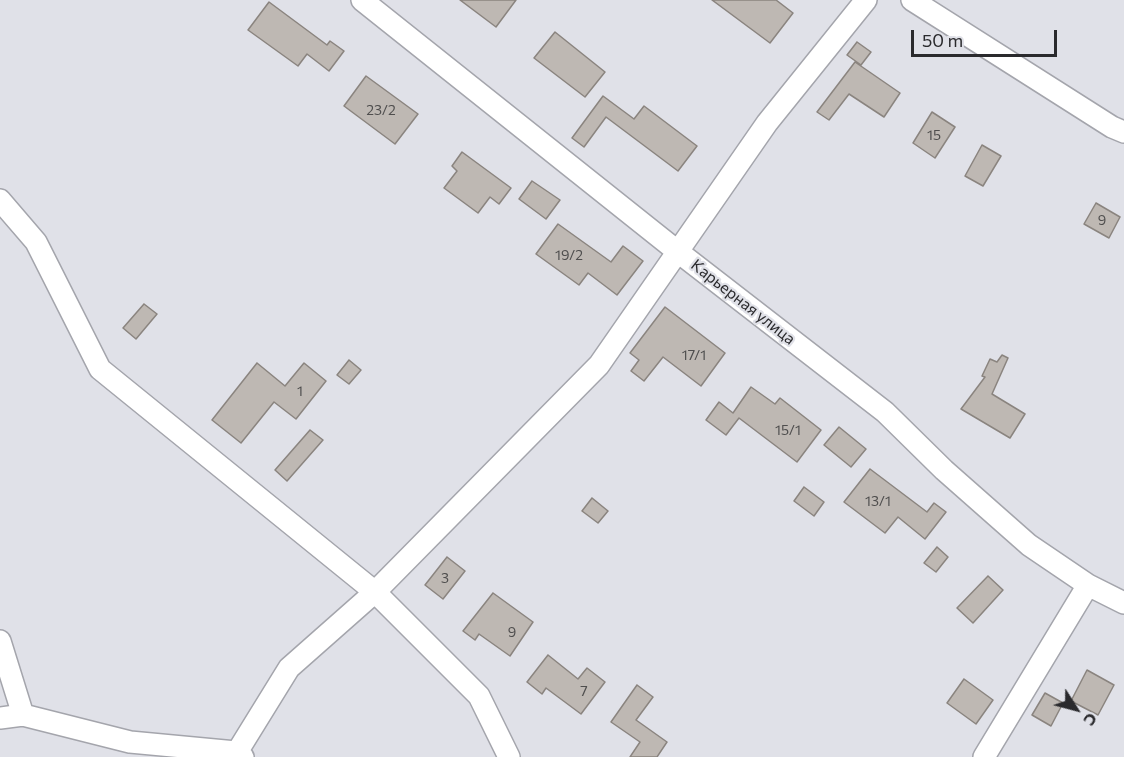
<!DOCTYPE html>
<html>
<head>
<meta charset="utf-8">
<style>
	body { margin:0 }
	#map { position:relative; width:1124px; height:757px; overflow:hidden; background:#e0e1e8; font-family:Commissioner,sans-serif }
	canvas { display:block }
	.north { position:absolute; left:1046px; top:679px; width:60px; height:60px; -webkit-text-stroke:4px #e0e1e8; paint-order:stroke; rotate:126deg; font-size:16px; font-weight:700; line-height:24px; text-align:center; color:#2a2a2d }
	.north::after { content:''; display:block; margin:auto; width:21px; height:27px; background:#2a2a2d; clip-path:polygon(50% 0,100% 100%,50% 72%,0 100%) }
	.scale { position:absolute; left:911px; top:30px; width:146px; height:27px; box-sizing:border-box; border:3px solid #2a2a2d; border-top:0; padding-left:8px; font-size:18px; line-height:21px; white-space:nowrap; color:#2a2a2d; -webkit-text-stroke:4px #e0e1e8; paint-order:stroke }
</style>
</head>
<body>
<div id="map">
<canvas width="1124" height="757"></canvas>
<div class="north">С</div>
<div class="scale">50 m</div>
</div>
<script>
const ctx = document.querySelector('canvas').getContext('2d');
ctx.lineJoin = 'round';
function fillPath(path, color) {
  ctx.fillStyle = color;
  ctx.fill(path, 'evenodd');
}
function toPath(rows) {
  const path = new Path2D();
  for (const r of rows) {
    path.moveTo(r[0], r[1]);
    for (let i = 2; i < r.length; i += 2) path.lineTo(r[i], r[i + 1]);
  }
  return path;
}
function trace(path, color, width, dash) {
  ctx.strokeStyle = color;
  ctx.lineWidth = width;
  ctx.lineCap = dash ? 'butt' : 'round';
  ctx.setLineDash(dash || []);
  ctx.stroke(path);
}
function write(font, color, halo, rows, align = 'center') {
  ctx.font = font + ' Commissioner,sans-serif';
  ctx.lineWidth = 4.5;
  ctx.setLineDash([]);
  ctx.textBaseline = 'middle';
  ctx.strokeStyle = halo;
  ctx.fillStyle = color;
  for (const [text, x, y, turn = 0] of rows) {
    ctx.save();
    ctx.translate(x, y);
    ctx.rotate((+turn || 0) * Math.PI / 180);
    ctx.textAlign = isNaN(turn) ? turn : align;
    if (halo) ctx.strokeText(text, 0, 0);
    ctx.fillText(text, 0, 0);
    ctx.restore();
  }
}
const building = toPath([
	[460,0,516,0,496,27,460,0],
	[712,0,776,0,793,13,770,43,712,0],
	[269,2,327,45,330,41,344,51,329,71,307,54,298,66,248,30,269,2],
	[555,32,605,72,585,97,534,58,555,32],
	[857,42,871,52,861,65,847,55,857,42],
	[855,62,900,93,884,117,849,94,829,120,817,112,855,62],
	[366,76,418,114,395,144,344,106,366,76],
	[603,96,634,119,644,106,697,146,678,171,606,117,584,147,572,138,603,96],
	[932,112,955,127,935,158,913,143,932,112],
	[982,145,1001,156,983,186,965,176,982,145],
	[462,152,511,188,499,204,490,197,478,213,444,188,457,171,452,166,462,152],
	[532,181,560,200,546,219,519,199,532,181],
	[1096,203,1120,217,1109,238,1084,224,1096,203],
	[558,224,611,262,623,246,643,261,617,295,588,273,579,285,536,254,558,224],
	[144,304,157,314,136,339,123,328,144,304],
	[665,307,725,353,701,386,663,357,644,381,631,371,639,360,630,353,665,307],
	[1002,355,1008,358,992,394,1025,414,1010,438,961,409,985,377,982,376,990,359,997,362,1002,355],
	[349,360,361,370,349,384,337,375,349,360],
	[257,363,285,386,304,363,326,381,296,419,274,402,241,443,212,420,257,363],
	[751,387,775,404,780,398,821,430,797,462,739,418,726,435,706,420,719,402,733,413,751,387],
	[839,427,866,449,851,467,824,445,839,427],
	[310,430,323,440,287,481,275,470,310,430],
	[870,469,927,512,934,503,946,512,925,539,898,517,885,533,844,502,870,469],
	[804,487,824,502,814,516,794,501,804,487],
	[592,498,608,511,598,523,582,511,592,498],
	[937,547,948,557,936,572,924,563,937,547],
	[447,557,465,571,443,599,425,585,447,557],
	[988,576,1003,590,973,623,957,608,988,576],
	[493,593,533,622,510,656,479,634,475,640,463,631,493,593],
	[548,655,578,679,587,668,605,682,581,714,546,688,542,694,527,682,548,655],
	[1087,670,1114,685,1098,715,1071,701,1087,670],
	[964,679,993,700,976,724,947,703,964,679],
	[637,685,653,697,636,720,667,742,657,757,630,757,640,742,611,722,637,685],
	[1045,693,1063,703,1051,726,1032,715,1045,693]
]);
const minor = toPath([
	[362,0,677,251,885,412,944,470,1029,545,1088,585,1124,603],
	[912,0,1112,127,1124,132],
	[0,200,36,242,100,369,375,592,479,696,509,757],
	[0,641,23,715],
	[0,718,23,715,130,742,236,752,243,757],
	[234,757,289,668,375,592,599,365,767,123,866,0],
	[984,757,1088,585]
]);
const numberNames = [
	["23/2",381,110],
	["15",934,135],
	["9",1102,220],
	["19/2",569,255],
	["17/1",694,355],
	["1",300,391],
	["15/1",788,430],
	["13/1",878,501],
	["3",445,578],
	["9",512,632],
	["7",584,691]
];
const streetNames = [
	["Карьерная улица",743,302,38]
];
fillPath(building, '#beb8b3');
trace(building, '#8a847f', 1.5);
trace(minor, '#a4a5ac', 24);
trace(minor, '#fff', 21);
write('14px', '#4f4e4e', null, numberNames);
write('16px', '#2a2a2d', '#e0e1e8', streetNames);
</script>
</body>
</html>
